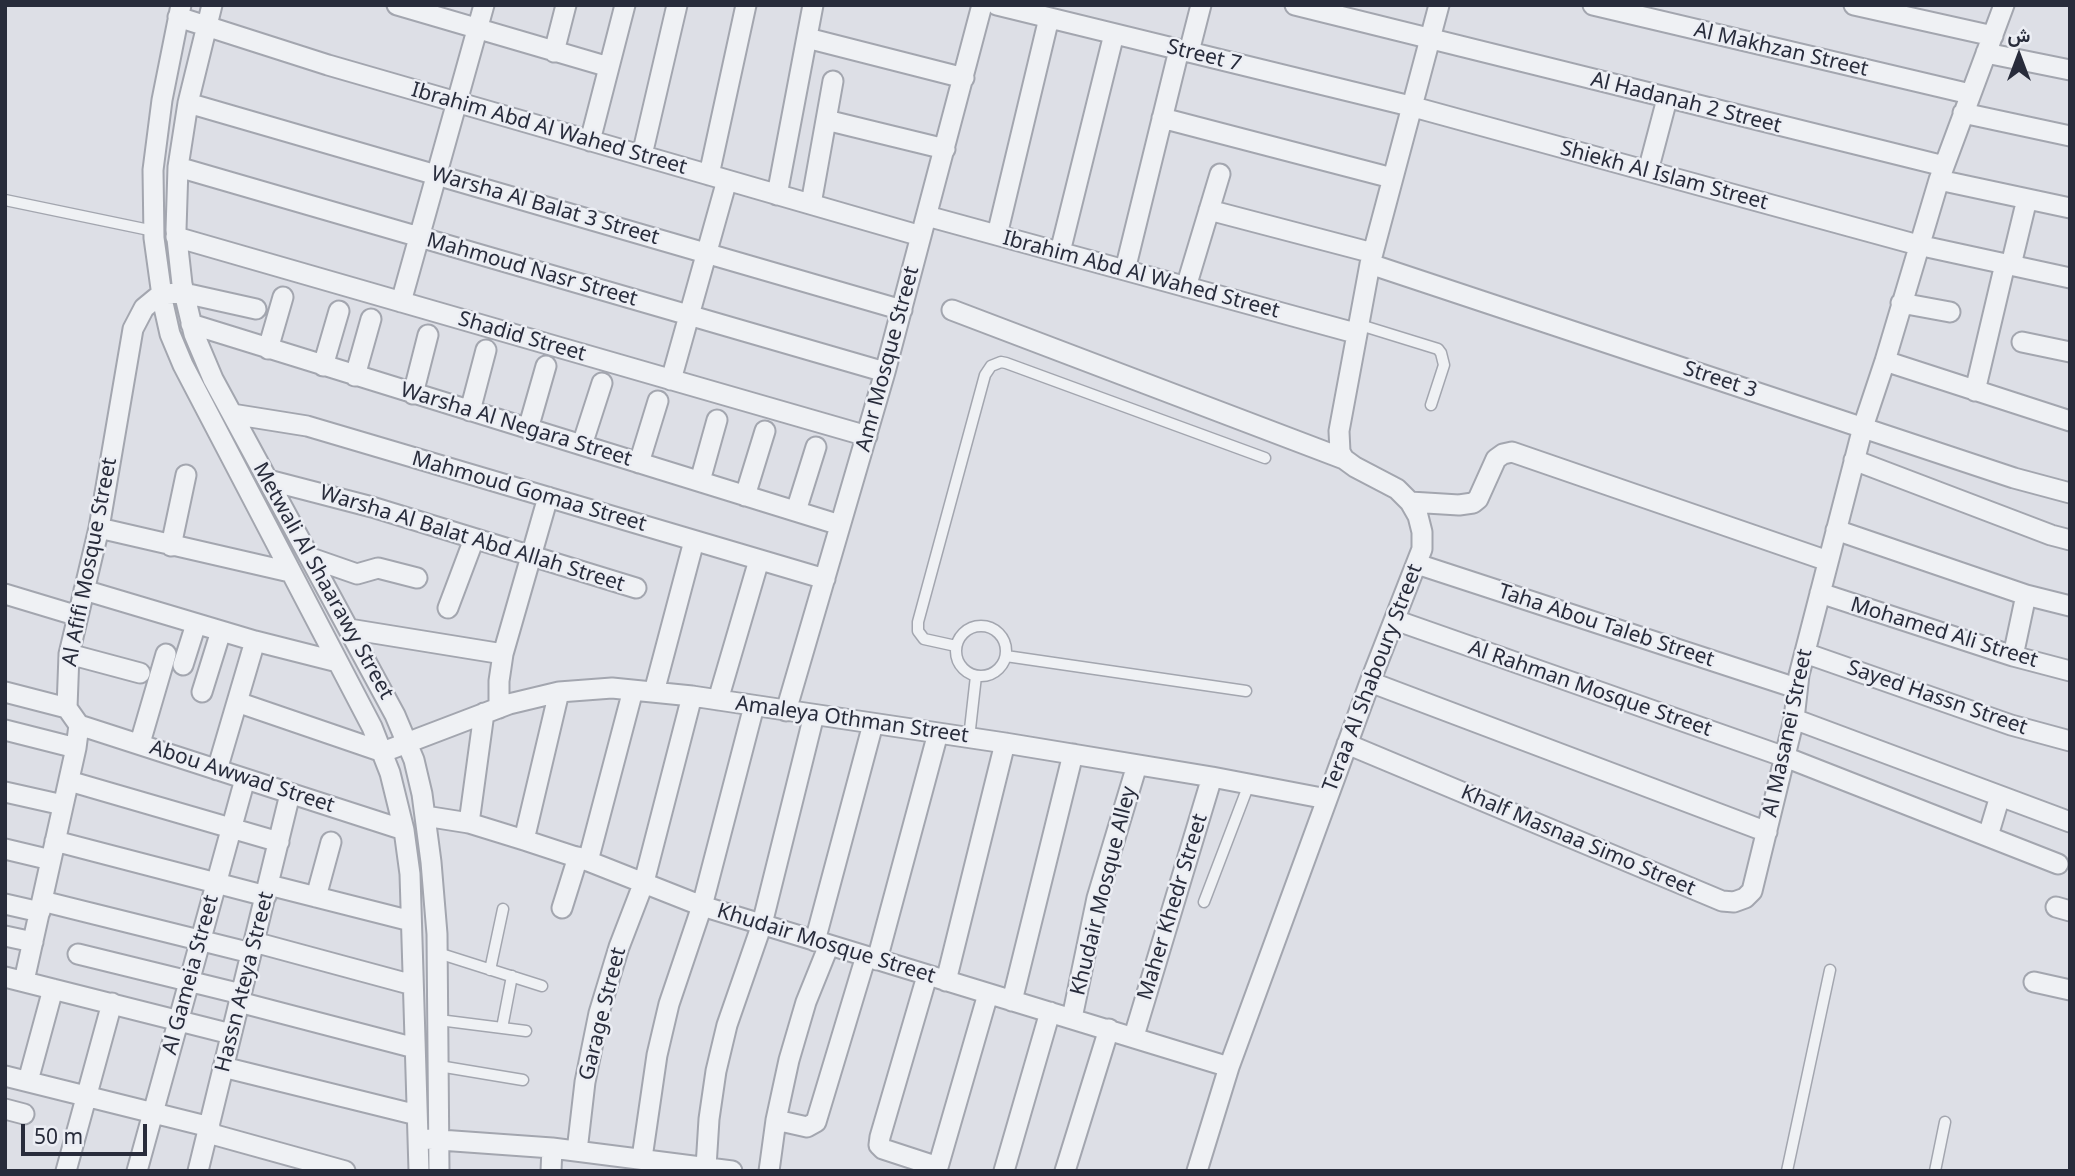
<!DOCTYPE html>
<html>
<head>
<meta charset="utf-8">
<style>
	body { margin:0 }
	#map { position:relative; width:2075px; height:1176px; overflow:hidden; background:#dddfe6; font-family:"Noto Sans",Vazirmatn,sans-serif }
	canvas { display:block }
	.frame { position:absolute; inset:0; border:7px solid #282c3b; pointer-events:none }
	.north { position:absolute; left:1984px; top:21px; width:70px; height:70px; -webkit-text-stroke:5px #eceef4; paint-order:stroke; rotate:0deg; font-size:19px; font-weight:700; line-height:28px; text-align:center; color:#282c3b }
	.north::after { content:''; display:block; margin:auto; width:24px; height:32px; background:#282c3b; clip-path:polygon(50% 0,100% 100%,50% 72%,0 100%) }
	.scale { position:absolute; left:21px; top:1124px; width:126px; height:32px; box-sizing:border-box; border:4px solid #282c3b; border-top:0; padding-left:9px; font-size:21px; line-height:24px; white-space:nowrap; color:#282c3b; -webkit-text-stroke:5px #eceef4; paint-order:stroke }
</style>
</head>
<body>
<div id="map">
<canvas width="2075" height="1176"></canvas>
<div class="frame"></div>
<div class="north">ش</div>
<div class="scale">50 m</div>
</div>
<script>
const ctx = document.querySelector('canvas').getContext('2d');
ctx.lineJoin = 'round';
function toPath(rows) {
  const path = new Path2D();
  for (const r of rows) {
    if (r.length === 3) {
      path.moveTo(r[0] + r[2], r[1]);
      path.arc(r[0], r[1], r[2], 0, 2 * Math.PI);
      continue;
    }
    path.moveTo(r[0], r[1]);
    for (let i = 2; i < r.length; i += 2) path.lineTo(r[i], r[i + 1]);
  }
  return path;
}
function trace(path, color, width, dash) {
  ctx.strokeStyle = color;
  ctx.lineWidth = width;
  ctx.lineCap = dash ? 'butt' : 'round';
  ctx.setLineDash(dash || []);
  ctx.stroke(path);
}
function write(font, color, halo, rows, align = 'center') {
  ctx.font = font + ' "Noto Sans",sans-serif';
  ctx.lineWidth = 5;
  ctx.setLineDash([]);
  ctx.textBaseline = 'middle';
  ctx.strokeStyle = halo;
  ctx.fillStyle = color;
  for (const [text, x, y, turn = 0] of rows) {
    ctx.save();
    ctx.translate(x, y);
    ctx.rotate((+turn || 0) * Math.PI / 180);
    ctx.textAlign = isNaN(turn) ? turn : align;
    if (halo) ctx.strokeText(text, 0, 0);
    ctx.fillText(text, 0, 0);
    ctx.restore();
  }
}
const lane = toPath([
	[5,200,154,231],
	[1357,324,1438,349,1441,353,1444,365,1431,405],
	[981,651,25],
	[956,646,924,639,918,631,918,622,985,375,991,366,1001,362,1006,363,1265,458],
	[1006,656,1246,691],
	[969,738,976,676],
	[1204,902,1249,784],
	[438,953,542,986],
	[490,970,503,909],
	[439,1020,526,1031],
	[502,1028,512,976],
	[439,1066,523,1080],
	[1787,1171,1830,970],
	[1935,1171,1945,1122]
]);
const street = toPath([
	[181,5,162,100,153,170,154,238,163,303,170,334,183,365,372,727,390,773,404,830,410,874,419,1171],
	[212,5,188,103,178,167,176,230,182,284,194,334,213,379,395,715,414,760,422,794,431,862,437,934,439,1171],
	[397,5,609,67],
	[997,5,1410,106,1918,245,2070,278],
	[1295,5,1944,166],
	[1593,5,1970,94],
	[1854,5,1993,36],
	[178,17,328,65,921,236],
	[807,38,964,78],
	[554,52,566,5],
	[1189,52,1201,5],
	[1986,53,2070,70],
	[188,103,902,310],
	[1963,113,2070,136],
	[1162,118,1392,178],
	[826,120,945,149],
	[590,141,625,5],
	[642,155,677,5],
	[178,167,885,372],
	[1648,171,1667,99],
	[709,175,746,5],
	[1939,180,2070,208],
	[777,195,813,5],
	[811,204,833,81],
	[1209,210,1373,253],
	[927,216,1355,333],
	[997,235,1049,18],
	[176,237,867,436],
	[1060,252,1114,34],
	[1370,264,2014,478,2070,493],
	[2011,265,2027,199],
	[1125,270,1179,50],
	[1186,287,1220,174],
	[401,302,484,5],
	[1901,303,1950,312],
	[952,310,1344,459],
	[191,324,840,525],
	[2022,342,2070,352],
	[268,349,283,297],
	[1885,361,2070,421],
	[323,366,339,311],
	[355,376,371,319],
	[671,380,727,180],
	[1975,391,2005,264],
	[413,394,428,335],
	[470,411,486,350],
	[232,414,307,426,825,579],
	[528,429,546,366],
	[582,445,602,383],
	[1854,460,2051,535,2070,540],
	[639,463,658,401],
	[268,480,372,507,636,588],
	[700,481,717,420],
	[745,496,765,431],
	[1410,502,1459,505,1473,503,1478,499,1496,459,1503,454,1512,452,1828,561],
	[796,511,816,447],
	[99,528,290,572],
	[1836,530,2026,595,2070,606],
	[171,546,186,475],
	[311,558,357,574,378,568,417,578],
	[1417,564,1796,688],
	[84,590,255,641,338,662],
	[1820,593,2013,656,2070,671],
	[5,594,78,616],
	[448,608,474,539],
	[1395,620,1785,757,2058,864],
	[349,629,503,654],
	[1805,653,2011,725,2070,741],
	[69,654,140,673],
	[2013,656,2026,595],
	[183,665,196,624],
	[1370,682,1767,832],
	[5,692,67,708],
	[202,692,221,631],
	[654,692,694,541],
	[718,700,759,560],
	[237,702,383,752,509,704,559,692,612,688,692,696,1005,743,1212,777,1327,799],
	[499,708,499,681,503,654,548,497],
	[786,711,885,372,982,5],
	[1794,719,2070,822],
	[79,725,404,830],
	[5,730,76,748],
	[140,743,166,654],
	[1347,744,1722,901,1734,902,1745,898,1752,891,1794,719,1799,675,1863,427,1885,361,1939,180,2004,5],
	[217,770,255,641],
	[69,781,279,842],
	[5,792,63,805],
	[425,816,469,823,524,840,588,861,702,906,1229,1067],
	[469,823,484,713],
	[1988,836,2000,796],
	[524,840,559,692],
	[55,841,266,896],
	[5,849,51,860],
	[588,861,633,690],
	[269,885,411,921],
	[316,897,331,842],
	[42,901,251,953],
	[5,904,40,912],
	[2056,907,2070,911],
	[562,908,578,857],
	[5,936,33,942],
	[815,941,873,724],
	[254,942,413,985],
	[78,954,241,994],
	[877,960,938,733],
	[927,976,880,1137,879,1145,883,1149,938,1167,988,994],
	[5,977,231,1034],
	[24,981,76,748,79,725,67,708,69,654,99,528,133,329,144,308,161,294,184,293,256,309],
	[946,981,1005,743],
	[2034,982,2070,990],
	[1012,1001,1073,754],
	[239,1002,415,1048],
	[1072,1018,1097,898,1137,765],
	[1134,1036,1212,777],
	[223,1067,417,1115],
	[5,1076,210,1127],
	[28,1081,53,989],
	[5,1109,24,1114],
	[776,1120,807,1127,816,1122,866,956],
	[208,1133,345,1171],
	[426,1139,552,1148,732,1171],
	[577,1151,585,1082,599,1013,619,947,644,882,692,696],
	[642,1158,657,1055,669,1004,702,906,754,706],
	[706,1167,709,1119,716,1071,727,1025,762,924,814,715],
	[66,1171,112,1003],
	[137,1171,245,779],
	[198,1171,290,794],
	[551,1171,552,1148],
	[769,1171,776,1120,789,1060,806,1002,829,945],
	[1004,1171,1050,1012],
	[1065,1171,1109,1029],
	[1197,1171,1229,1067,1370,682,1422,549,1422,532,1418,516,1410,502,1397,489,1355,467,1344,459,1340,452,1339,431,1370,264,1439,5]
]);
const streetNames = [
	["Al Makhzan Street",1781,50,13],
	["Street 7",1204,56,14],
	["Al Hadanah 2 Street",1686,103,14],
	["Ibrahim Abd Al Wahed Street",549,129,16],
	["Shiekh Al Islam Street",1664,176,15],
	["Warsha Al Balat 3 Street",545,206,16],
	["Mahmoud Nasr Street",532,270,16],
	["Ibrahim Abd Al Wahed Street",1141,275,15],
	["Shadid Street",522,337,16],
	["Amr Mosque Street",888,359,-75],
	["Street 3",1720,380,18],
	["Warsha Al Negara Street",516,425,17],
	["Mahmoud Gomaa Street",529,492,16],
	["Warsha Al Balat Abd Allah Street",472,539,17],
	["Al Afifi Mosque Street",90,562,-79],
	["Metwali Al Shaarawy Street",323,581,61],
	["Taha Abou Taleb Street",1606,626,18],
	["Mohamed Ali Street",1944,633,17],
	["Teraa Al Shaboury Street",1373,678,-69],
	["Al Rahman Mosque Street",1590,689,19],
	["Sayed Hassn Street",1937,698,19],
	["Amaleya Othman Street",852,720,8],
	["Al Masanei Street",1788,733,-78],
	["Abou Awwad Street",242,777,18],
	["Khalf Masnaa Simo Street",1578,841,23],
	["Khudair Mosque Alley",1104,891,-76],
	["Maher Khedr Street",1173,907,-73],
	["Khudair Mosque Street",826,944,17],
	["Al Gameia Street",191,975,-75],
	["Hassn Ateya Street",245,982,-76],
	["Garage Street",603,1014,-76]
];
trace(lane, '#a3a6af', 13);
trace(street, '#a3a6af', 23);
trace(lane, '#eff1f4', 10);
trace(street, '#eff1f4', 19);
write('21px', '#282c3b', '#eceef4', streetNames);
</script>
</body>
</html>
